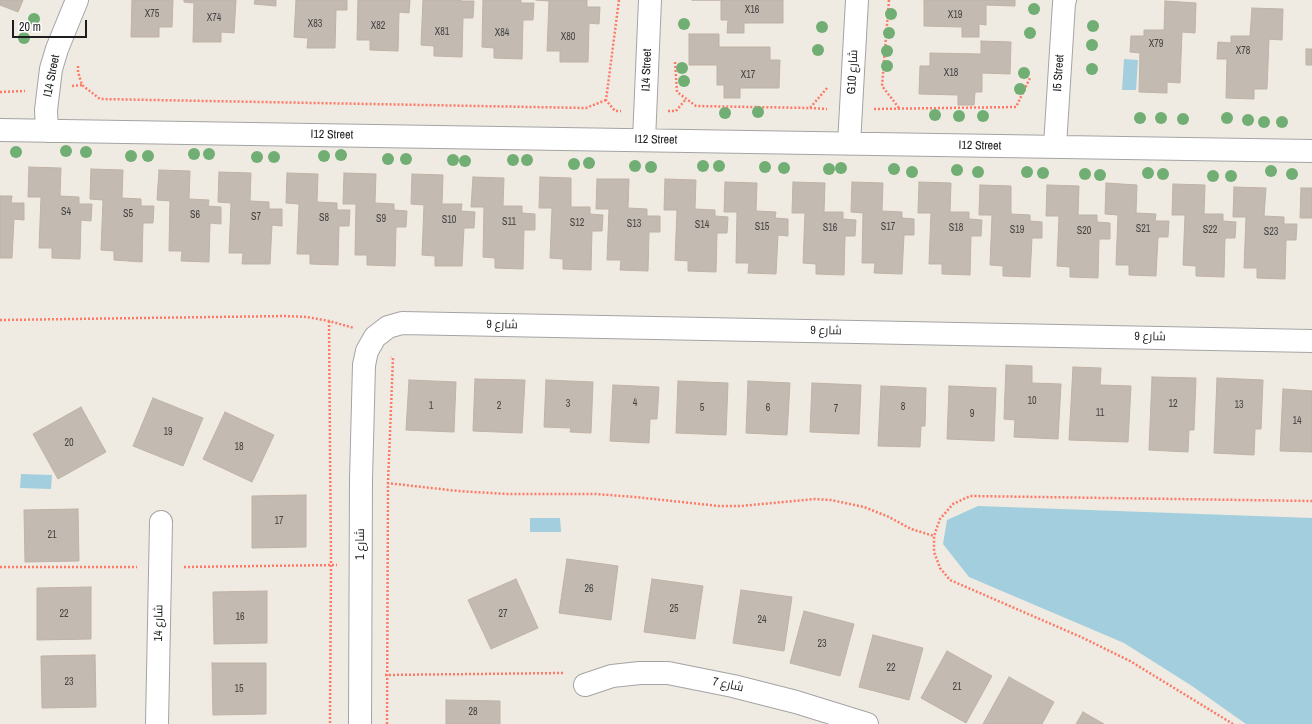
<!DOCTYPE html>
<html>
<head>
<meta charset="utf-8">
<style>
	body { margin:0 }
	#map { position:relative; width:1312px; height:724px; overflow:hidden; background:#efebe3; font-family:"Archivo Narrow",sans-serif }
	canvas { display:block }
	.scale { position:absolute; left:12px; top:20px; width:75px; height:18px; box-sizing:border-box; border:2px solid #1d1d1d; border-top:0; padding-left:5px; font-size:12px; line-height:14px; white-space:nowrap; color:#1d1d1d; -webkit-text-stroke:3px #fff; paint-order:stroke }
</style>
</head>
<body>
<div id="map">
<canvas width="1312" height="724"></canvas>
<div class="scale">20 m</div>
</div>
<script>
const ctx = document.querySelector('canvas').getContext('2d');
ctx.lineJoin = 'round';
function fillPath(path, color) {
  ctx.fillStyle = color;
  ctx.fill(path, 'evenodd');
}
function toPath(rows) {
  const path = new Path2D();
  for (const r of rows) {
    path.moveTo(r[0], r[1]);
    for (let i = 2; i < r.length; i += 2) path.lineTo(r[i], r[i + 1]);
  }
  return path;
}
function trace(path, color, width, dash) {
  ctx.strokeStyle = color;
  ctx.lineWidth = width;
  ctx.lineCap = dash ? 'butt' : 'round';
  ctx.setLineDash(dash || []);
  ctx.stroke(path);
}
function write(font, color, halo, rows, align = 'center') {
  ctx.font = font + ' "Archivo Narrow",Cairo,sans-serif';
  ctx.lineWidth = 3;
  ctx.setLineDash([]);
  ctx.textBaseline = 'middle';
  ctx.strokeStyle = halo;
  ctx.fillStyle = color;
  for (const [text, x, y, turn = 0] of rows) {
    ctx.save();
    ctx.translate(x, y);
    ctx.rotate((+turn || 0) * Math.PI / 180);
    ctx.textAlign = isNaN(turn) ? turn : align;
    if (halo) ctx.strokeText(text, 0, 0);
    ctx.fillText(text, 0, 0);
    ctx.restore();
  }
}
const water = toPath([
	[1124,59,1138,60,1136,90,1122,90],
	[21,474,52,475,51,489,20,488],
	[978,506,1312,518,1312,724,1246,724,1192,686,1124,643,969,577,943,544,947,520],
	[530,518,560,518,561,532,530,532]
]);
const building = toPath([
	[0,0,23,0,18,12,0,5,0,0],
	[132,0,173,0,172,27,159,27,159,37,131,37,132,0],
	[184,0,236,0,234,33,221,32,221,42,193,42,194,3,184,2,184,0],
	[255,0,276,0,276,6,254,4,255,0],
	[296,0,347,0,347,10,336,10,335,48,307,48,308,38,294,37,296,0],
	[358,0,410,0,409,13,399,12,398,51,370,50,370,40,357,40,358,0],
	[423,0,461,0,461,1,474,1,473,18,463,18,462,57,434,56,434,46,421,45,423,0],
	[483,0,521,0,521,3,534,3,533,20,523,20,522,59,494,58,494,48,482,47,483,0],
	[536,0,587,0,587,7,600,7,599,24,589,23,588,62,560,62,560,51,547,51,549,1,536,0],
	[692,0,783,0,783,23,744,23,744,33,727,33,728,20,721,20,721,0,692,0],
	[924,0,1015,0,1015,6,986,5,986,25,979,24,979,37,962,37,962,27,924,26,924,0],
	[1165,1,1196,3,1195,33,1182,32,1180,83,1167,82,1167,93,1139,92,1140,53,1130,52,1131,36,1144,36,1144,30,1164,30,1165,1],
	[1252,8,1283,9,1282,40,1269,39,1267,89,1254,89,1254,99,1226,98,1227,59,1217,59,1218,42,1231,43,1231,36,1250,36,1252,8],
	[689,34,719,34,719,47,770,47,770,60,780,60,779,88,740,88,740,98,724,98,724,85,717,85,717,65,689,65,689,34],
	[981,41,1011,42,1010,74,982,73,982,92,975,92,974,105,958,105,958,95,919,94,920,66,930,66,930,53,981,54,981,41],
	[1306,49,1312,49,1312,65,1306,65,1306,49],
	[29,167,61,168,60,196,79,197,79,204,92,204,91,221,81,220,80,259,52,258,52,248,39,248,41,197,28,197,29,167],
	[91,169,123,170,122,198,141,199,141,206,154,206,153,223,143,223,142,262,114,260,114,251,101,250,103,200,90,199,91,169],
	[159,170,190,171,189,199,209,200,208,206,221,207,221,224,210,223,209,262,181,261,182,251,169,251,170,201,157,200,159,170],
	[219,172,251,173,250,201,269,202,269,209,282,209,282,226,272,225,270,264,242,264,243,253,229,253,231,203,218,202,219,172],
	[287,173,318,174,317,202,337,203,337,210,350,210,349,226,339,226,338,265,310,264,310,254,297,254,299,204,286,203,287,173],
	[344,173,376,174,375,203,394,204,394,210,407,211,406,227,396,227,395,266,367,265,367,255,355,255,356,204,343,204,344,173],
	[412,174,443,175,442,204,462,204,461,211,475,212,474,228,464,228,462,266,435,266,435,256,422,255,424,205,411,204,412,174],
	[473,177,504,178,503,206,522,206,522,213,535,214,535,230,524,230,523,269,495,268,495,258,483,257,484,207,471,207,473,177],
	[540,177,571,178,571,207,590,207,590,214,603,215,602,231,592,231,591,270,563,269,563,259,550,258,552,208,539,208,540,177],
	[597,179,629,179,628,208,647,209,647,216,660,216,660,232,649,232,648,271,620,270,621,260,607,260,609,209,596,209,597,179],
	[665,179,696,180,695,209,715,210,715,216,728,217,727,233,717,233,716,272,688,271,688,261,675,260,677,210,664,210,665,179],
	[725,182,757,183,756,211,776,212,775,218,788,219,788,236,778,235,776,274,748,273,749,263,736,263,737,212,724,212,725,182],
	[793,182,825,183,824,212,843,212,843,219,856,220,855,236,845,236,844,275,816,274,816,264,803,263,805,213,792,213,793,182],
	[852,182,883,183,882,211,902,212,902,218,914,219,914,235,904,235,902,274,874,273,875,263,862,263,863,213,851,212,852,182],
	[919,182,951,183,950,212,969,212,969,219,982,220,981,236,971,236,970,275,942,274,942,264,929,264,931,213,918,213,919,182],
	[1106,183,1137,185,1136,213,1156,214,1155,221,1169,221,1168,237,1158,237,1156,276,1129,275,1129,265,1116,265,1118,215,1105,214,1106,183],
	[1173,184,1205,185,1204,214,1223,214,1223,221,1236,222,1235,238,1225,238,1224,277,1196,276,1196,266,1183,265,1185,215,1172,215,1173,184],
	[980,185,1011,186,1011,214,1030,215,1030,221,1042,222,1042,238,1032,238,1030,277,1003,276,1003,266,990,265,992,215,979,215,980,185],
	[1047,185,1079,186,1078,215,1097,215,1097,222,1110,223,1110,239,1099,239,1098,278,1070,277,1070,267,1057,266,1059,216,1046,216,1047,185],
	[1234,187,1266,188,1264,216,1284,217,1284,224,1297,224,1296,240,1286,240,1285,279,1257,278,1257,268,1244,268,1246,217,1233,217,1234,187],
	[1301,188,1312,188,1312,218,1300,218,1301,188],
	[0,196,12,196,11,203,24,203,24,220,14,219,12,258,0,258,0,196],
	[1006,365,1032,366,1032,383,1061,384,1058,439,1014,437,1015,420,1004,419,1006,365],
	[1073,367,1101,368,1100,385,1131,386,1128,442,1069,440,1073,367],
	[1152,377,1196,378,1194,430,1189,430,1188,452,1149,450,1152,377],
	[1217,378,1263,380,1261,429,1255,429,1254,455,1214,453,1217,378],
	[475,379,525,380,522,433,473,431,475,379],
	[409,380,456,382,454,432,406,430,409,380],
	[546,380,593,382,591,433,570,432,571,428,544,427,546,380],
	[678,381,728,383,726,435,676,433,678,381],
	[748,381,790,383,787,435,746,433,748,381],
	[812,383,861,385,859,434,810,432,812,383],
	[613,385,659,387,657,419,650,419,649,443,610,441,613,385],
	[881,386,926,388,925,426,921,426,920,447,878,446,881,386],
	[949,386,996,388,994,441,947,439,949,386],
	[1283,389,1312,391,1312,452,1280,451,1283,389],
	[153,398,203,418,183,466,133,446,153,398],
	[81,407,106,452,58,479,33,434,81,407],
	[225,412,274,435,252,482,203,459,225,412],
	[306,495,306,547,252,548,252,496,306,495],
	[78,509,79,561,25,562,24,510,78,509],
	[567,559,618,566,611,620,559,613,567,559],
	[516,579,538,628,491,649,468,600,516,579],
	[652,579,703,586,695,639,644,632,652,579],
	[91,587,91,639,37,640,37,588,91,587],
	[741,590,792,597,784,651,733,643,741,590],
	[267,591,267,643,214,644,213,592,267,591],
	[804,611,854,624,840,676,790,663,804,611],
	[873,635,923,648,909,700,859,687,873,635],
	[947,651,992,676,966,723,921,698,947,651],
	[95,655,96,707,42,708,41,656,95,655],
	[212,663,266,663,266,714,213,715,212,663],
	[1009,677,1054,702,1042,724,983,724,1009,677],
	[446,700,500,701,500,724,446,724,446,700],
	[1083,712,1104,724,1076,724,1083,712]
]);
const path = toPath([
	[619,0,606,100,615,111,621,111],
	[889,0,882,86,899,108],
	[675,62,677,92,696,106,810,108,827,88],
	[78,66,78,72,82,85,100,99,586,108,606,100],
	[72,86,82,85],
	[0,92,25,91],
	[810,108,827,109],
	[874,109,1016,107,1030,78],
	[668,111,676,111,686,99],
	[0,320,285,316,307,317,329,321,354,328],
	[329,321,331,565,330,724],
	[387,483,458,491,507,494,596,494,635,497,719,506,741,506,815,499,831,500,864,507,889,517,911,529,934,536],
	[0,567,137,567],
	[184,567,337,565],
	[385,675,564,673],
	[387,724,388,483,393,358,391,357],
	[1233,724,1130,661,1081,637,950,580,940,568,934,552,934,536,940,519,953,504,970,496,1312,501]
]);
const minor = toPath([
	[0,130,1312,151],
	[47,131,46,110,51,69,57,49,77,0],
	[644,140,650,0],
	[849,144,857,0],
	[1055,146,1064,3,1065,0],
	[585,685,612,676,640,673,668,673,733,686,796,702,867,724],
	[157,724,161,522],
	[360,724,361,479,364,365,367,351,375,337,388,327,402,323,1312,341]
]);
const trees = [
	[1034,9],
	[891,14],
	[34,19],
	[684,24],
	[1093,26],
	[822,27],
	[889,33],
	[1030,33],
	[24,38],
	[1092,45],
	[818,50],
	[887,51],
	[887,66],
	[682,68],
	[1092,69],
	[1024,73],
	[684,81],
	[1020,89],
	[758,112],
	[725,113],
	[935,115],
	[959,116],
	[983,116],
	[1140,118],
	[1161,118],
	[1227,118],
	[1183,119],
	[1248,120],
	[1264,122],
	[1282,122],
	[66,151],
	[16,152],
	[86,152],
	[194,154],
	[209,154],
	[341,155],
	[131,156],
	[148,156],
	[324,156],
	[257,157],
	[274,157],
	[388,159],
	[406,159],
	[453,160],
	[513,160],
	[527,160],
	[465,161],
	[589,163],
	[574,164],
	[635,166],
	[703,166],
	[719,166],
	[651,167],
	[765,167],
	[784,168],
	[841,168],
	[829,169],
	[894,169],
	[957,170],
	[1271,171],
	[912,172],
	[978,172],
	[1027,172],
	[1043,173],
	[1148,173],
	[1085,174],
	[1163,174],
	[1292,174],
	[1100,175],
	[1213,176],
	[1231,176]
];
const numberNames = [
	["X16",752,10],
	["X75",152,14],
	["X19",955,15],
	["X74",214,18],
	["X83",315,24],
	["X82",378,26],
	["X81",442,32],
	["X84",502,33],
	["X80",568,37],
	["X79",1156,44],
	["X78",1243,51],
	["X18",951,73],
	["X17",748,75],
	["S4",66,212],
	["S5",128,214],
	["S6",195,215],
	["S7",256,217],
	["S8",324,218],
	["S9",381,219],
	["S10",449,220],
	["S11",509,222],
	["S12",577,223],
	["S13",634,224],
	["S14",702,225],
	["S15",762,227],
	["S17",888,227],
	["S16",830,228],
	["S18",956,228],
	["S21",1143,229],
	["S19",1017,230],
	["S22",1210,230],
	["S20",1084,231],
	["S23",1271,232],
	["10",1032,401],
	["4",635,403],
	["3",568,404],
	["12",1173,404],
	["13",1239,405],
	["1",431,406],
	["2",499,406],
	["8",903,407],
	["5",702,408],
	["6",768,408],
	["7",836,409],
	["11",1100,413],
	["9",972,414],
	["14",1297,421],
	["19",168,432],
	["20",69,443],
	["18",239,447],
	["17",279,521],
	["21",52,535],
	["26",589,589],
	["25",674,609],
	["22",64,614],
	["27",503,614],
	["16",240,617],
	["24",762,620],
	["23",822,644],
	["22",891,668],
	["23",69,682],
	["21",957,687],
	["15",239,689],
	["28",473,712]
];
const streetNames = [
	["I14 Street",647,70,-88],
	["G10 شارع",853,72,-87],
	["I5 Street",1059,73,-86],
	["I14 Street",52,76,-79],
	["I12 Street",332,135,1],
	["I12 Street",656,140,1],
	["I12 Street",980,146,1],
	["شارع 9",502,325,1],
	["شارع 9",826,331,1],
	["شارع 9",1150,337,1],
	["شارع 1",361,544,-90],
	["شارع 14",159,623,-89],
	["شارع 7",728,685,12]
];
fillPath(water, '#a2cedd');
fillPath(building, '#c3bab2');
trace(building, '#c0b2a5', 1);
trace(minor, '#a4a4a4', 24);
trace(path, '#fc7a66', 2.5, [2, 2]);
trace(minor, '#fff', 22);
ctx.fillStyle = '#70ae73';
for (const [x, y] of trees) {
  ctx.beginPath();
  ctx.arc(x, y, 6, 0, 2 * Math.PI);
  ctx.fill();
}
write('10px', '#464442', null, numberNames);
write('12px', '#1d1d1d', '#fff', streetNames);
</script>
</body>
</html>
